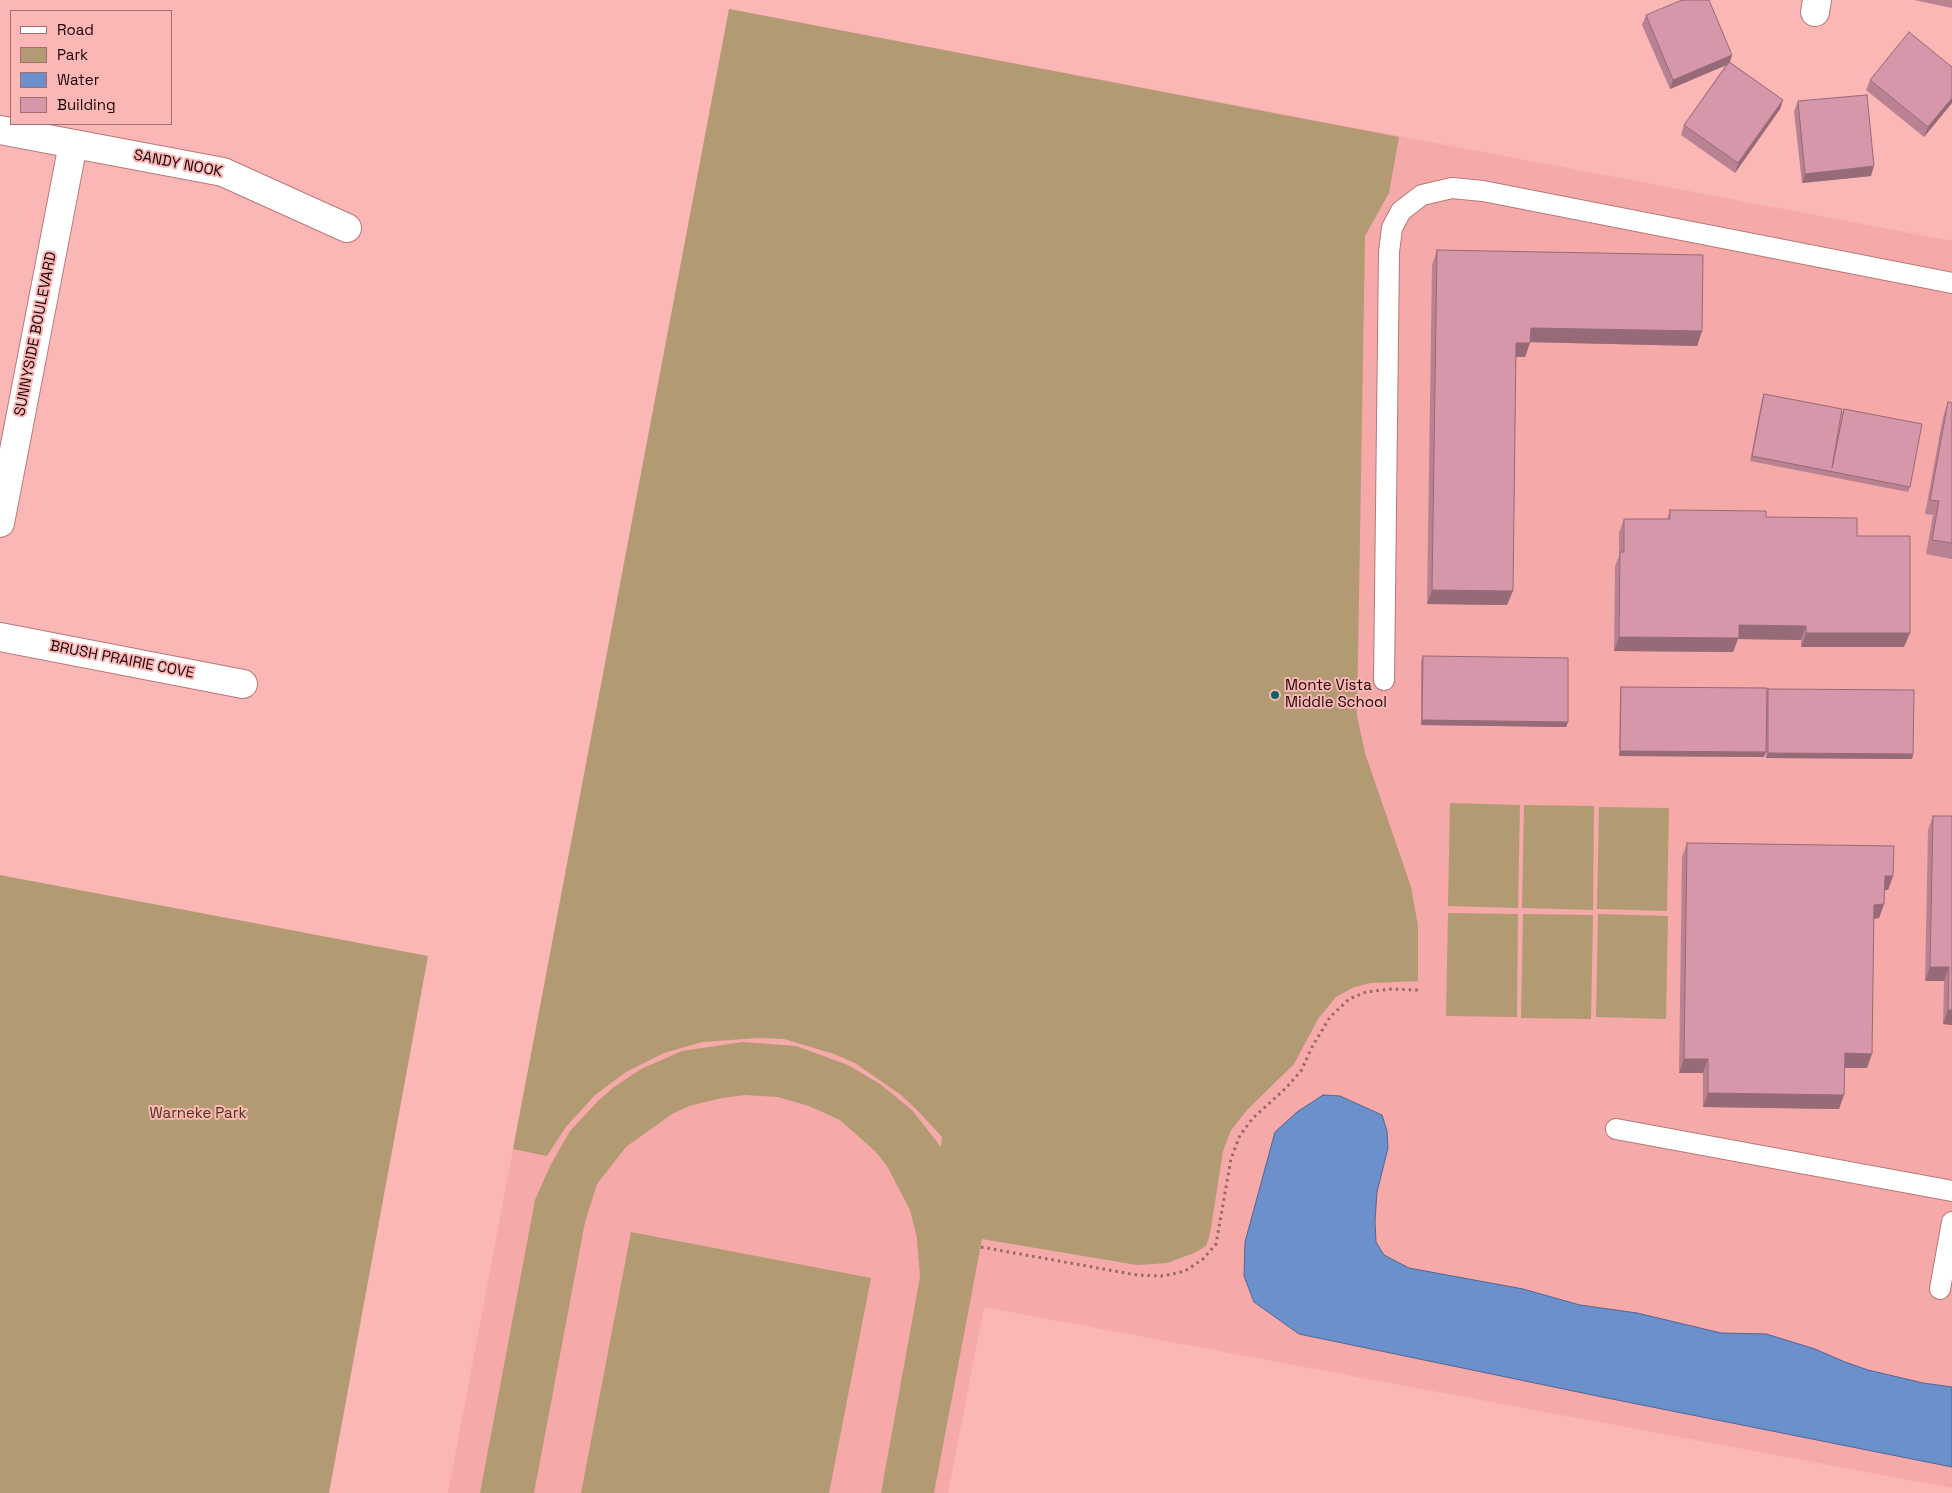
<!DOCTYPE html>
<html>
<head>
<meta charset="utf-8">
<style>
	body { margin:0 }
	#map { position:relative; width:1952px; height:1493px; overflow:hidden; background:#fbb6b6; font-family:"Space Grotesk",sans-serif }
	canvas { display:block }
	.legend { position:absolute; left:10px; top:10px; width:162px; height:115px; box-sizing:border-box; background:#fbb6b6; border:1px solid #a16f6f; margin:0; padding:6px 9px; list-style:none; font-size:15px; color:#1a0405 }
	.legend li { display:flex; align-items:center; gap:10px; height:25px }
	.legend b { width:25px; border:1px solid #a16f6f }
</style>
</head>
<body>
<div id="map">
<canvas width="1952" height="1493"></canvas>
<ul class="legend">
<li><b style="height:6px;background:#fff"></b>Road</li>
<li><b style="height:14px;background:#b29a73"></b>Park</li>
<li><b style="height:14px;background:#6b90cb"></b>Water</li>
<li><b style="height:14px;background:#d797aa"></b>Building</li>
</ul>
</div>
<script>
const ctx = document.querySelector('canvas').getContext('2d');
ctx.lineJoin = 'round';
function fillPath(path, color) {
  ctx.fillStyle = color;
  ctx.fill(path, 'evenodd');
}
function toPath(rows) {
  const path = new Path2D();
  for (const r of rows) {
    path.moveTo(r[0], r[1]);
    for (let i = 2; i < r.length; i += 2) path.lineTo(r[i], r[i + 1]);
  }
  return path;
}
function trace(path, color, width, dash) {
  ctx.strokeStyle = color;
  ctx.lineWidth = width;
  ctx.lineCap = dash ? 'butt' : 'round';
  ctx.setLineDash(dash || []);
  ctx.stroke(path);
}
function write(font, color, halo, rows, align = 'center') {
  ctx.font = font + ' "Space Grotesk",sans-serif';
  ctx.lineWidth = 4;
  ctx.setLineDash([]);
  ctx.textBaseline = 'middle';
  ctx.strokeStyle = halo;
  ctx.fillStyle = color;
  for (const [text, x, y, turn = 0] of rows) {
    ctx.save();
    ctx.translate(x, y);
    ctx.rotate((+turn || 0) * Math.PI / 180);
    ctx.textAlign = isNaN(turn) ? turn : align;
    if (halo) ctx.strokeText(text, 0, 0);
    ctx.fillText(text, 0, 0);
    ctx.restore();
  }
}
const built = toPath([
	[729,9,1952,241,1952,1488,984,1307,948,1493,448,1493]
]);
const green = toPath([
	[729,9,1399,137,1389,193,1365,236,1357,716,1365,753,1411,887,1418,926,1418,981,1371,983,1354,987,1336,997,1318,1019,1294,1064,1248,1109,1231,1130,1223,1151,1210,1234,1206,1246,1194,1253,1167,1263,1137,1265,982,1239,934,1493,881,1493,920,1277,917,1238,910,1210,887,1166,876,1152,840,1120,809,1106,778,1097,745,1095,722,1098,689,1106,672,1114,626,1147,597,1184,585,1222,534,1493,480,1493,535,1200,550,1166,570,1131,599,1100,614,1087,641,1069,682,1051,743,1042,796,1046,848,1065,880,1084,912,1110,941,1147,942,1137,918,1111,901,1095,855,1063,834,1054,784,1039,758,1038,702,1042,664,1053,626,1072,595,1095,565,1128,547,1156,513,1149],
	[1450,803,1520,805,1518,908,1448,906],
	[1524,805,1594,806,1593,910,1522,908],
	[1599,807,1669,808,1667,911,1597,909],
	[0,875,428,956,329,1493,0,1493],
	[1448,913,1518,914,1517,1017,1446,1016],
	[1523,914,1593,915,1591,1019,1521,1018],
	[1598,914,1668,916,1666,1019,1596,1017],
	[631,1232,871,1278,829,1493,581,1493]
]);
const water = toPath([
	[1323,1095,1340,1096,1382,1115,1387,1131,1388,1148,1377,1192,1375,1221,1376,1242,1384,1255,1409,1268,1523,1289,1580,1305,1637,1313,1721,1333,1766,1334,1815,1349,1845,1362,1868,1370,1923,1383,1952,1387,1952,1467,1607,1398,1299,1334,1254,1302,1244,1276,1245,1242,1275,1132,1297,1112,1323,1095]
]);
const path = toPath([
	[981,1247,1137,1275,1163,1276,1185,1271,1203,1259,1216,1244,1231,1159,1240,1135,1253,1118,1286,1088,1301,1071,1312,1047,1330,1017,1349,999,1366,992,1392,989,1418,990]
]);
const service = toPath([
	[1384,680,1389,252,1392,228,1401,211,1422,195,1452,188,1483,191,1952,283],
	[1616,1129,1952,1191],
	[1940,1289,1952,1222]
]);
const minor = toPath([
	[1815,12,1817,0],
	[0,130,223,172,347,228],
	[0,523,73,144],
	[0,637,243,684]
]);
const wall = toPath([
	[1914,0,1952,0,1952,8],
	[1646,15,1732,55,1730,62,1783,100,1780,109,1735,173,1681,135,1684,125,1726,65,1670,89,1642,25],
	[1952,67,1952,103,1924,137,1866,90,1870,80],
	[1798,101,1871,176,1802,183,1794,111],
	[1437,250,1702,331,1697,346,1530,342,1525,357,1516,357,1507,605,1427,604,1432,265],
	[1764,394,1838,435,1842,414,1844,409,1910,487,1908,492,1750,461,1762,399],
	[1948,402,1952,403,1952,559,1926,554,1933,515,1925,514,1943,417],
	[1670,510,1766,517,1857,536,1904,647,1801,647,1801,640,1738,639,1733,652,1614,651,1615,566,1619,556,1619,533,1624,519,1667,519],
	[1423,656,1568,722,1566,727,1421,725,1421,661],
	[1621,687,1767,693,1768,689,1913,754,1912,759,1766,758,1766,737,1764,757,1619,756,1620,692],
	[1933,816,1952,816,1952,1025,1943,1024,1944,981,1925,981,1928,830],
	[1687,843,1893,876,1888,890,1884,890,1884,904,1879,918,1874,919,1867,1068,1844,1068,1839,1109,1703,1107,1703,1073,1679,1073,1682,857]
]);
const shadedWall = toPath([
	[1732,55,1729,64,1670,89,1673,80],
	[1952,98,1952,103,1924,137,1928,127],
	[1783,100,1780,109,1735,173,1738,163],
	[1874,166,1871,176,1802,183,1805,174],
	[1531,328,1702,331,1697,346,1526,342],
	[1516,343,1530,343,1525,357,1511,357],
	[1432,590,1513,591,1507,605,1427,604],
	[1739,625,1806,626,1801,640,1738,639,1733,652,1614,651,1619,637],
	[1806,633,1910,633,1904,647,1801,647],
	[1422,720,1568,722,1566,727,1421,725],
	[1620,751,1766,752,1764,757,1619,756],
	[1768,753,1913,754,1912,759,1766,758],
	[1885,876,1893,876,1888,890,1879,890],
	[1884,904,1879,918,1869,919,1874,905],
	[1930,967,1949,967,1944,981,1925,981],
	[1948,1010,1952,1010,1952,1025,1943,1024],
	[1845,1053,1872,1054,1867,1068,1840,1068],
	[1684,1059,1708,1059,1703,1073,1679,1073],
	[1708,1093,1844,1095,1839,1109,1703,1107]
]);
const building = toPath([
	[1682,0,1709,0,1732,55,1673,80,1646,15,1682,0],
	[1909,32,1952,67,1952,98,1928,127,1870,80,1909,32],
	[1729,62,1783,100,1738,163,1684,125,1729,62],
	[1867,95,1874,166,1805,174,1798,101,1867,95],
	[1437,250,1703,255,1702,331,1531,328,1530,343,1516,343,1513,591,1432,590,1437,250],
	[1764,394,1842,409,1832,468,1844,409,1922,424,1910,487,1752,456,1764,394],
	[1948,402,1952,403,1952,543,1932,540,1939,501,1930,500,1948,402],
	[1670,510,1766,511,1766,517,1857,518,1857,536,1910,536,1910,633,1806,633,1806,626,1739,625,1739,638,1619,637,1620,552,1624,552,1624,519,1670,519,1670,510],
	[1423,656,1568,658,1568,722,1422,720,1423,656],
	[1621,687,1767,688,1766,752,1620,751,1621,687],
	[1768,689,1914,690,1913,754,1768,753,1768,689],
	[1933,816,1952,816,1952,1010,1948,1010,1949,967,1930,967,1933,816],
	[1687,843,1894,846,1893,876,1885,876,1884,904,1874,905,1872,1054,1845,1053,1844,1095,1708,1093,1708,1059,1684,1059,1687,843]
]);
const markers = [
	[1275,695,5,"#116265"]
];
const streetNames = [
	["SANDY NOOK",178,164,11],
	["SUNNYSIDE BOULEVARD",36,334,-79],
	["BRUSH PRAIRIE COVE",122,660,11]
];
const poiNames = [
	["Monte Vista",1285,686],
	["Middle School",1285,703]
];
const parkNames = [
	["Warneke Park",198,1114]
];
fillPath(built, '#f5a9a9');
fillPath(green, '#b29a73');
fillPath(water, '#6b90cb');
trace(water, '#536690', 1);
trace(service, '#b87879', 22);
trace(minor, '#b87879', 30);
trace(path, '#976767', 3, [2.5, 4]);
trace(service, '#fff', 20);
trace(minor, '#fff', 28);
fillPath(wall, '#b98292');
fillPath(shadedWall, '#966a77');
fillPath(building, '#d797aa');
trace(building, '#966a77', 1);
for (const [x, y, r, color] of markers) {
  const dot = new Path2D();
  dot.arc(x, y, r, 0, 2 * Math.PI);
  ctx.fillStyle = color;
  ctx.fill(dot);
  trace(dot, '#fbb6b6', 2);
}
write('15px', '#1a0405', '#fbb6b6', streetNames);
write('15px', '#1a0405', '#fbb6b6', poiNames, 'left');
write('15px', '#473618', '#fbb6b6', parkNames);
</script>
</body>
</html>
